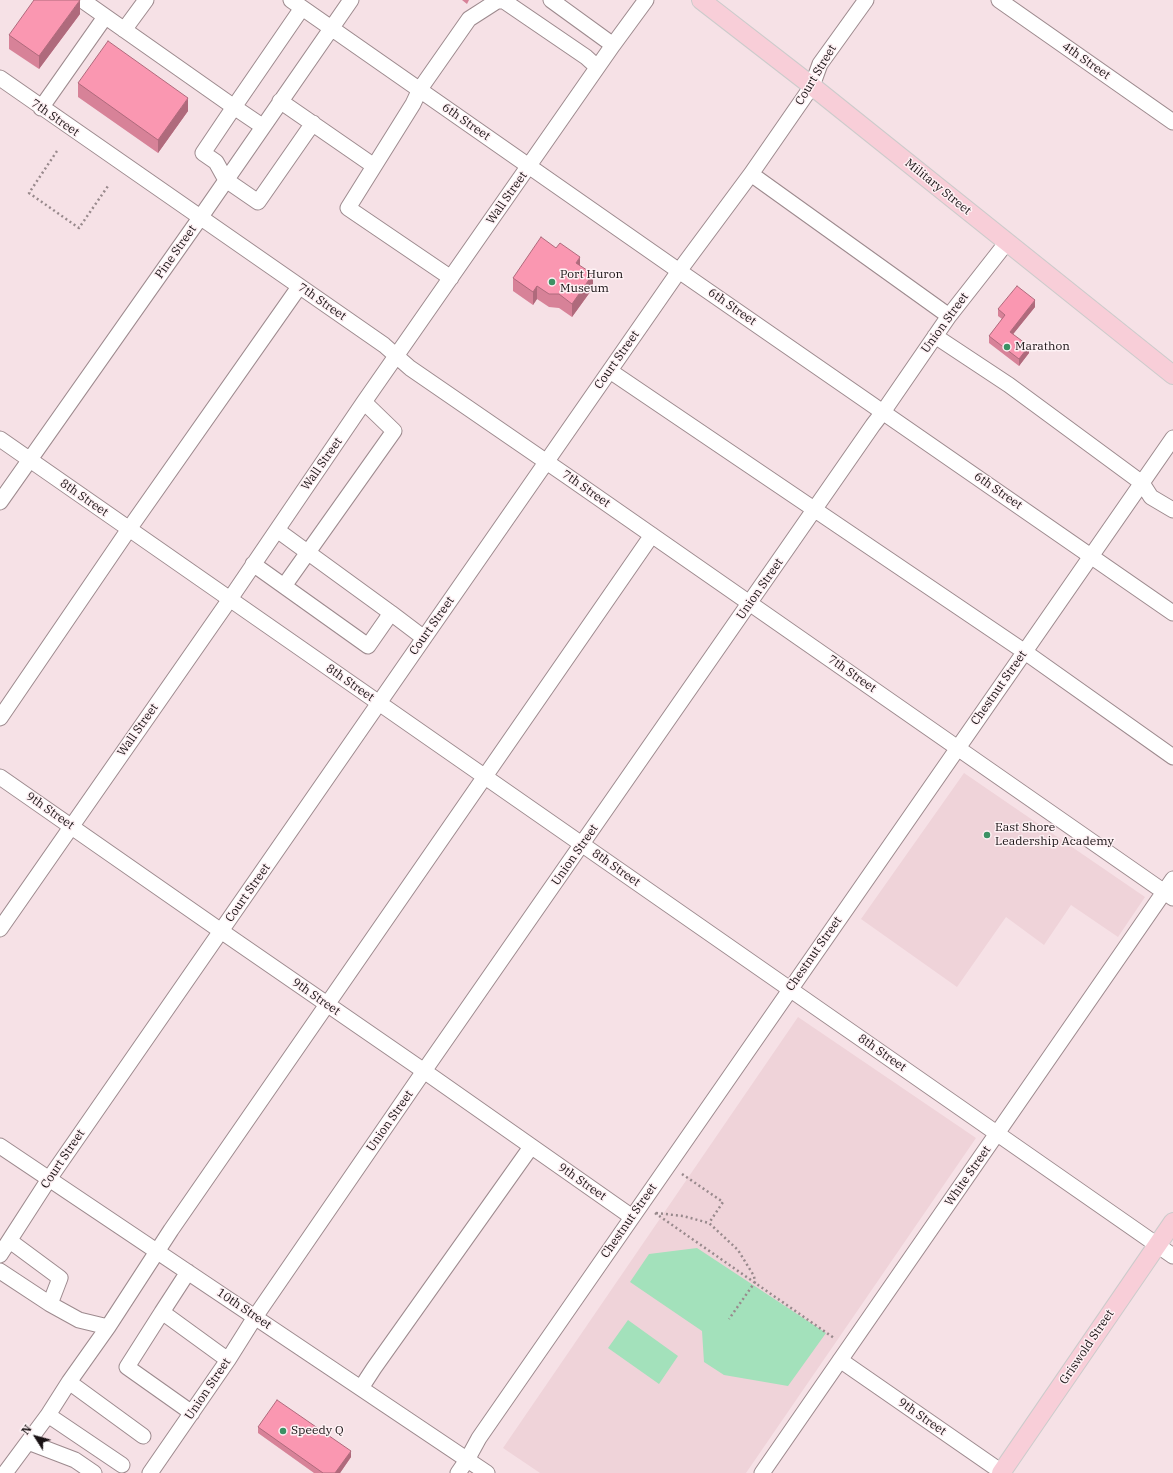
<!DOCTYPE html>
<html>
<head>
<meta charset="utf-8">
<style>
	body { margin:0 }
	#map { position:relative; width:1173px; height:1473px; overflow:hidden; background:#f6e1e6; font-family:"IBM Plex Serif",serif }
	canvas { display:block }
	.north { position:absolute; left:16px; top:1417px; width:40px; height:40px; -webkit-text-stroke:3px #fef1f4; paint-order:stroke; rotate:307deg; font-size:11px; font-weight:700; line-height:16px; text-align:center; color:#191214 }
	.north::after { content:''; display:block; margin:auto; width:14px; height:18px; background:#191214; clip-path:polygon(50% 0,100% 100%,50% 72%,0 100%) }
</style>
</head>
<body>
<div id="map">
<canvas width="1173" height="1473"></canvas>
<div class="north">N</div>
</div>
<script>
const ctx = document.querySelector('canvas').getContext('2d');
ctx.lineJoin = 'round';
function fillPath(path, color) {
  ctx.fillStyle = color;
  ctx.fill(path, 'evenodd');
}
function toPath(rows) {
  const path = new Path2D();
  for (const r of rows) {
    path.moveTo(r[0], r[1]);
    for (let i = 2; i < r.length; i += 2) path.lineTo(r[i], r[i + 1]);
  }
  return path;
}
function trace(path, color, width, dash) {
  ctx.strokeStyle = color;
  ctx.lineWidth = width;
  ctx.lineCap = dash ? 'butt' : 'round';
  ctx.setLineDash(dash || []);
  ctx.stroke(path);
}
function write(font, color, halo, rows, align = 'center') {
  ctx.font = font + ' "IBM Plex Serif",serif';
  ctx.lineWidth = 3;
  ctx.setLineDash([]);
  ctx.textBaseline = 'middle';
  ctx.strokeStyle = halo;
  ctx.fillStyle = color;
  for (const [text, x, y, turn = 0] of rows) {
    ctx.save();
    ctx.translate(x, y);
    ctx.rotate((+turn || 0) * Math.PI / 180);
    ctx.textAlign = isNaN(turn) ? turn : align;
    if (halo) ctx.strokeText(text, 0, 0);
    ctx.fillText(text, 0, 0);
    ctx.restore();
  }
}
const built = toPath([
	[964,773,1145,897,1118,937,1071,905,1044,945,1006,917,957,987,861,919],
	[798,1017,976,1138,746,1473,540,1473,503,1448]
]);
const green = toPath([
	[697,1248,826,1333,788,1386,724,1375,704,1362,702,1331,630,1282,649,1254],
	[628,1320,678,1356,659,1384,608,1348]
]);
const path = toPath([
	[57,151,29,193,79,228,108,186],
	[682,1174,723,1202,709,1223],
	[655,1213,834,1338],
	[656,1213,683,1216,709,1223,738,1250,754,1276,755,1282,729,1319]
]);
const minor = toPath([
	[82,0,234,107,302,8],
	[291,0,679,271,1173,613],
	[551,0,613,45],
	[999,0,1173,122],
	[124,30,146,0],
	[0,78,384,345,410,368,567,476,1173,898],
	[280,101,374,166],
	[41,108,105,17],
	[262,126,234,107,203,153,216,162,226,180,258,202,313,123],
	[751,174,949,316],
	[451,278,348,208,413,104,420,89,469,19,497,1,504,1,586,57,597,67],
	[935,336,1009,385,1142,483,1151,497,1173,510],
	[610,371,1025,652,1173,757],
	[0,439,1173,1256],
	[0,502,200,218,351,0],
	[253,564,368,646,391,613,277,530],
	[284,586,394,431,364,402],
	[391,613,424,638],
	[0,718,129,529,299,287],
	[0,777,221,931,424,1071,632,1217],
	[0,929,230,599,364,402,613,45,646,0],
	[0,1146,487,1473],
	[10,1241,60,1278,50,1304,79,1320,108,1327],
	[0,1255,49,1179,424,638,679,271,751,174,812,86,820,64,866,0],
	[0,1271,50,1304],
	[162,1312,188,1272],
	[840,1360,1003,1473],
	[69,1382,143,1436],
	[361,1388,374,1368,531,1147],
	[192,1413,127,1367,162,1312,228,1360],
	[28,1442,75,1460,94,1473],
	[122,1465,48,1415,69,1382,108,1327,171,1230,652,535],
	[5,1473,48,1415],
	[150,1473,228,1360,255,1317,424,1071,873,425,883,412,949,316,1007,242],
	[458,1473,467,1460,479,1438,1173,438],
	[762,1473,1173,879]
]);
const major = toPath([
	[701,0,812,86,1173,375],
	[1001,1473,1173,1222]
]);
const wall = toPath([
	[462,0,469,0,467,4],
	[80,14,39,69,9,49,9,35],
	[78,83,188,111,158,153,78,97],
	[580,266,593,288,572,317,559,308,549,307,537,299,533,305,513,291,513,278],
	[1035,307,1013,334,1029,353,1019,366,989,343,989,336,1002,319,998,316,998,309],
	[258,1427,351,1457,340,1473,314,1473,258,1433]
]);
const shadedWall = toPath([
	[80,0,80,14,39,69,39,56],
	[188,98,188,111,158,153,158,140],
	[580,257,580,271,576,263],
	[593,274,593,288,572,317,572,304],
	[537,286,537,299,533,305,533,292],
	[1035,300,1035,307,1010,338,1010,332],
	[1029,346,1029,353,1019,366,1019,359],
	[351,1451,351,1457,340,1473,335,1473]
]);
const building = toPath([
	[34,0,80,0,39,56,9,35,34,0],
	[108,41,188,98,158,140,78,83,108,41],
	[541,237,556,248,560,243,580,257,576,263,593,274,572,304,559,294,549,294,537,286,533,292,513,278,541,237],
	[1017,286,1035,300,1010,332,1029,346,1019,359,989,336,1005,315,998,309,1017,286],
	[277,1400,351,1451,335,1473,323,1473,258,1427,277,1400]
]);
const markers = [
	[552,282,4,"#3c9164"],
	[1007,347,4,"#3c9164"],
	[987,835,4,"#3c9164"],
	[283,1431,4,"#3c9164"]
];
const streetNames = [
	["4th Street",1086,61,35],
	["Court Street",816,75,-59],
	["7th Street",55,118,35],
	["6th Street",466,122,35],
	["Military Street",938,187,39],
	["Wall Street",507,198,-55],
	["Pine Street",176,252,-55],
	["7th Street",322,302,35],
	["6th Street",732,307,35],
	["Union Street",945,323,-54],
	["Court Street",617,360,-55],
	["Wall Street",322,464,-55],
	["7th Street",586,489,35],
	["6th Street",998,491,35],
	["8th Street",84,498,35],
	["Union Street",760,589,-55],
	["Court Street",432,626,-55],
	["7th Street",852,674,35],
	["8th Street",350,683,35],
	["Chestnut Street",999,688,-55],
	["Wall Street",138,730,-55],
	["9th Street",50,811,35],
	["Union Street",575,855,-55],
	["8th Street",616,868,35],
	["Court Street",248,893,-55],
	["Chestnut Street",814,954,-55],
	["9th Street",316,997,35],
	["8th Street",882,1053,35],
	["Union Street",390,1121,-55],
	["Court Street",63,1159,-56],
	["White Street",968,1176,-55],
	["9th Street",582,1182,35],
	["Chestnut Street",629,1221,-55],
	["10th Street",244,1309,34],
	["Griswold Street",1087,1347,-56],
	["Union Street",208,1389,-56],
	["9th Street",922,1417,35]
];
const poiNames = [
	["Port Huron",560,275],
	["Museum",560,289],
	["Marathon",1015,347],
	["East Shore",995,828],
	["Leadership Academy",995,842],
	["Speedy Q",291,1431]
];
fillPath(built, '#efd3d9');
fillPath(green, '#a3e1bb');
trace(minor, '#9d8a8e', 17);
trace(major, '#cccbcb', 20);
trace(path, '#98898c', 2.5, [2, 3]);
trace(minor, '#fff', 15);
trace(major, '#f8ced8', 18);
fillPath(wall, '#d78298');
fillPath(shadedWall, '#af6a7c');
fillPath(building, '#fa97b1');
trace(building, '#af6a7c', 1);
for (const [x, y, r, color] of markers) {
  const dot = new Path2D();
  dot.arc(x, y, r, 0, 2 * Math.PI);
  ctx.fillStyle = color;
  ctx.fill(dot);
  trace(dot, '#fef1f4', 1.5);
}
write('12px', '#191214', '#fef1f4', streetNames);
write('12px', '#191214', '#fef1f4', poiNames, 'left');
</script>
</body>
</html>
